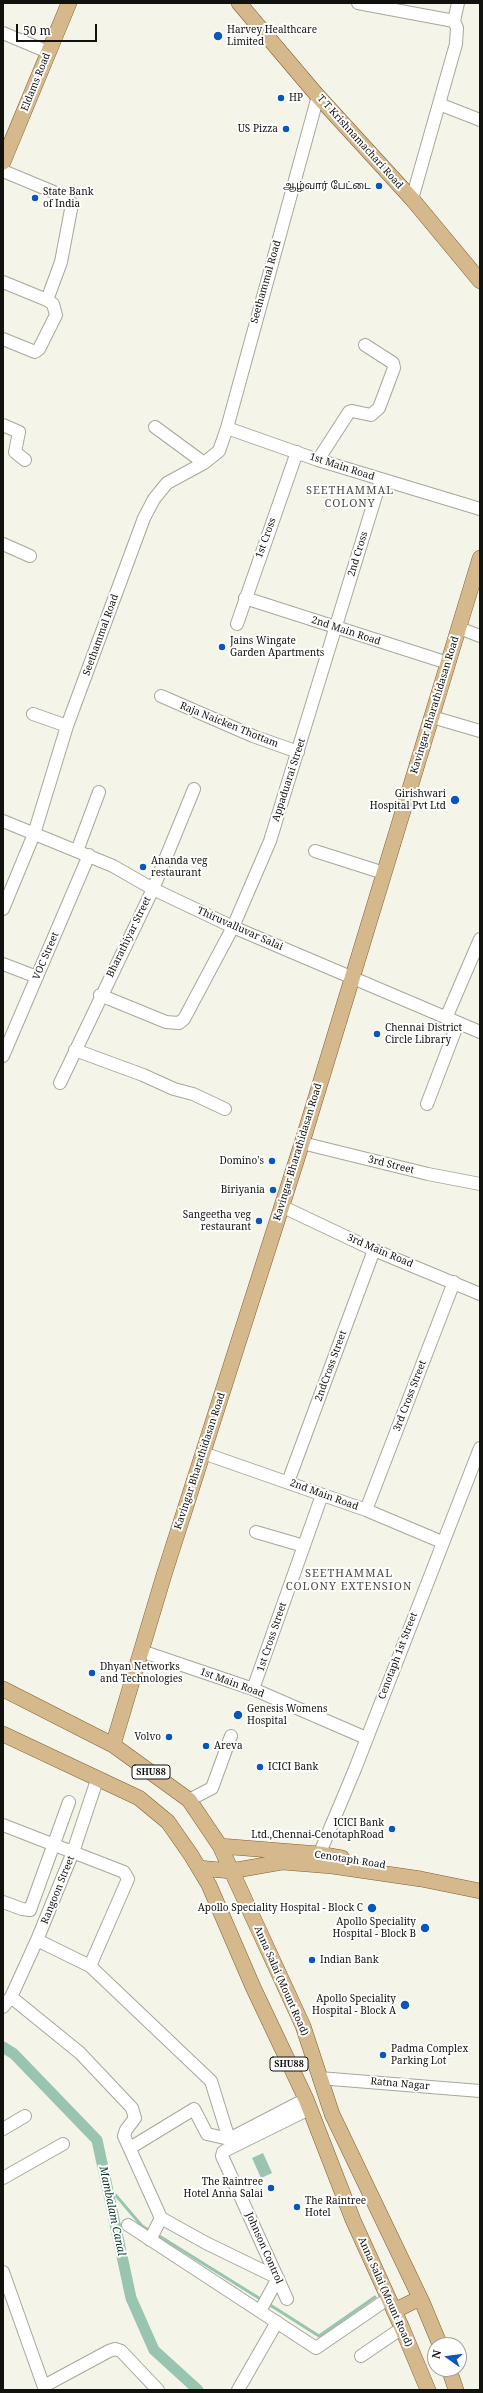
<!DOCTYPE html>
<html>
<head>
<meta charset="utf-8">
<style>
	body { margin:0 }
	#map { position:relative; width:483px; height:2393px; overflow:hidden; background:#f4f4e9; font-family:"Noto Serif",serif }
	canvas { display:block }
	.frame { position:absolute; inset:0; border:4px solid #11110d; pointer-events:none }
	.north { position:absolute; left:427px; top:2337px; width:40px; height:40px; box-sizing:border-box; background:#fff; border:1px solid #a0a09e; border-radius:50%; rotate:284deg; font-size:11px; font-weight:700; line-height:16px; text-align:center; color:#11110d }
	.north::after { content:''; display:block; margin:auto; width:14px; height:18px; background:#0956c0; clip-path:polygon(50% 0,100% 100%,50% 72%,0 100%) }
	.scale { position:absolute; left:16px; top:24px; width:81px; height:18px; box-sizing:border-box; border:2px solid #11110d; border-top:0; padding-left:5px; font-size:12px; line-height:14px; white-space:nowrap; color:#11110d; -webkit-text-stroke:3px #fff; paint-order:stroke }
</style>
</head>
<body>
<div id="map">
<canvas width="483" height="2393"></canvas>
<div class="frame"></div>
<div class="north">N</div>
<div class="scale">50 m</div>
</div>
<script>
const ctx = document.querySelector('canvas').getContext('2d');
ctx.lineJoin = 'round';
function fillPath(path, color) {
  ctx.fillStyle = color;
  ctx.fill(path, 'evenodd');
}
function toPath(rows) {
  const path = new Path2D();
  for (const r of rows) {
    path.moveTo(r[0], r[1]);
    for (let i = 2; i < r.length; i += 2) path.lineTo(r[i], r[i + 1]);
  }
  return path;
}
function trace(path, color, width, dash) {
  ctx.strokeStyle = color;
  ctx.lineWidth = width;
  ctx.lineCap = dash ? 'butt' : 'round';
  ctx.setLineDash(dash || []);
  ctx.stroke(path);
}
function write(font, color, halo, rows, align = 'center') {
  ctx.font = font + ' "Noto Serif","Noto Sans Tamil",serif';
  ctx.lineWidth = 4;
  ctx.setLineDash([]);
  ctx.textBaseline = 'middle';
  ctx.strokeStyle = halo;
  ctx.fillStyle = color;
  for (const [text, x, y, turn = 0] of rows) {
    ctx.save();
    ctx.translate(x, y);
    ctx.rotate((+turn || 0) * Math.PI / 180);
    ctx.textAlign = isNaN(turn) ? turn : align;
    if (halo) ctx.strokeText(text, 0, 0);
    ctx.fillText(text, 0, 0);
    ctx.restore();
  }
}
const water = toPath([
	[263,2153,272,2173,261,2178,252,2158]
]);
const stream = toPath([
	[107,2185,142,2226,152,2232],
	[156,2234,262,2300],
	[267,2303,319,2336,375,2297]
]);
const canal = toPath([
	[3,2047,14,2054,97,2140,131,2298,154,2350,198,2390]
]);
const minor = toPath([
	[358,3,454,21],
	[3,33,48,52],
	[439,104,480,120],
	[3,171,56,193,67,198,72,204,61,262,47,300],
	[412,199,456,44,457,28,454,21,458,3],
	[3,282,47,300,53,304,56,315,39,349,35,352,3,339],
	[3,425,19,432,15,452,25,460],
	[155,427,204,463],
	[227,428,318,460,480,509],
	[318,460,349,412,352,411,371,415,379,408,394,368,393,363,365,345],
	[3,544,30,556],
	[245,598,448,663],
	[237,624,297,452],
	[459,628,480,636],
	[161,696,253,736,298,752],
	[33,714,67,726],
	[432,717,480,731],
	[3,821,113,866,153,889,233,927,480,1032],
	[77,851,99,792],
	[315,851,384,873],
	[3,909,34,834,67,726,144,518,154,499,167,483,204,463,219,451,227,428,318,96],
	[3,964,37,977],
	[100,995,166,1022,179,1023,184,1019,233,927,270,841,381,479],
	[446,1018,480,939],
	[75,1050,143,1075,174,1089,193,1094,225,1109],
	[3,1056,89,855],
	[60,1083,153,889,194,789],
	[427,1104,458,1023],
	[302,1143,428,1174,480,1184],
	[281,1206,374,1250,480,1294],
	[203,1453,366,1510,442,1542],
	[288,1482,374,1250],
	[366,1510,454,1282],
	[256,1532,304,1546],
	[141,1651,253,1689,366,1738],
	[253,1689,322,1495],
	[189,1800,212,1788,231,1736],
	[3,1825,124,1872,128,1879,90,1966],
	[316,1862,355,1769,480,1448],
	[3,1902,22,1909,30,1910,69,1802],
	[37,1940,90,1966,211,2081,229,2139],
	[11,1997,80,2053,132,2108,135,2118,126,2130,124,2136,161,2218,206,2243,278,2278,260,2311],
	[3,2007,11,1997,37,1940,73,1852,97,1780],
	[319,2078,480,2091],
	[3,2129,25,2116],
	[130,2148,194,2109,207,2134,229,2139,306,2099],
	[3,2178,63,2144],
	[128,2225,316,2348,389,2298],
	[150,2240,161,2218],
	[3,2272,45,2390],
	[287,2299,222,2156,223,2152,228,2149,309,2109],
	[361,2356,402,2328],
	[44,2386,109,2351,115,2349,121,2351,158,2390],
	[238,2390,277,2322]
]);
const major = toPath([
	[239,3,316,94,412,199,480,281],
	[3,162,69,3],
	[3,1689,113,1745,189,1800,220,1846,303,2026,332,2114,423,2304,440,2345],
	[3,1734,139,1798,168,1822,191,1855,209,1885,253,1987,306,2099,353,2220,402,2328,428,2390],
	[113,1745,164,1575,302,1143,480,558],
	[220,1846,319,1854,342,1858],
	[199,1868,231,1871,282,1862,332,1866,421,1879,480,1891],
	[394,2311,420,2298],
	[449,2369,456,2390]
]);
const markers = [
	[218,36,5,"#0956c0"],
	[281,98,4,"#0956c0"],
	[286,129,4,"#0956c0"],
	[379,186,4,"#0956c0"],
	[35,198,4,"#0956c0"],
	[222,647,4,"#0956c0"],
	[455,800,5,"#0956c0"],
	[143,867,4,"#0956c0"],
	[377,1034,4,"#0956c0"],
	[272,1161,4,"#0956c0"],
	[273,1190,4,"#0956c0"],
	[259,1221,4,"#0956c0"],
	[92,1673,4,"#0956c0"],
	[238,1715,5,"#0956c0"],
	[169,1737,4,"#0956c0"],
	[206,1746,4,"#0956c0"],
	[260,1767,4,"#0956c0"],
	[392,1829,4,"#0956c0"],
	[372,1908,5,"#0956c0"],
	[425,1928,5,"#0956c0"],
	[312,1960,4,"#0956c0"],
	[405,2005,5,"#0956c0"],
	[383,2055,4,"#0956c0"],
	[271,2188,4,"#0956c0"],
	[297,2207,4,"#0956c0"]
];
const shields = [
	[151,1772,38],
	[289,2064,38]
];
const shieldNames = [
	["SHU88",151,1772],
	["SHU88",289,2064]
];
const poiNames = [
	["Harvey Healthcare",227,30],
	["Limited",227,42],
	["HP",289,98],
	["US Pizza",278,129,"right"],
	["ஆழ்வார் பேட்டை",371,186,"right"],
	["State Bank",43,192],
	["of India",43,204],
	["Jains Wingate",230,641],
	["Garden Apartments",230,653],
	["Girishwari",446,794,"right"],
	["Hospital Pvt Ltd",446,806,"right"],
	["Ananda veg",151,861],
	["restaurant",151,873],
	["Chennai District",385,1028],
	["Circle Library",385,1040],
	["Domino's",264,1161,"right"],
	["Biriyania",265,1190,"right"],
	["Sangeetha veg",251,1215,"right"],
	["restaurant",251,1227,"right"],
	["Dhyan Networks",100,1667],
	["and Technologies",100,1679],
	["Genesis Womens",247,1709],
	["Hospital",247,1721],
	["Volvo",161,1737,"right"],
	["Areva",214,1746],
	["ICICI Bank",268,1767],
	["ICICI Bank",384,1823,"right"],
	["Ltd.,Chennai-CenotaphRoad",384,1835,"right"],
	["Apollo Speciality Hospital - Block C",363,1908,"right"],
	["Apollo Speciality",416,1922,"right"],
	["Hospital - Block B",416,1934,"right"],
	["Indian Bank",320,1960],
	["Apollo Speciality",396,1999,"right"],
	["Hospital - Block A",396,2011,"right"],
	["Padma Complex",391,2049],
	["Parking Lot",391,2061],
	["The Raintree",263,2182,"right"],
	["Hotel Anna Salai",263,2194,"right"],
	["The Raintree",305,2201],
	["Hotel",305,2213]
];
const streetNames = [
	["Eldams Road",36,82,-68],
	["T T Krishnamachari Road",360,142,48],
	["Seethammal Road",266,282,-74],
	["1st Main Road",342,467,18],
	["1st Cross",266,538,-70],
	["2nd Cross",358,554,-73],
	["2nd Main Road",346,631,18],
	["Seethammal Road",101,635,-70],
	["Kavingar Bharathidasan Road",435,705,-73],
	["Raja Naicken Thottam",229,725,22],
	["Appaduarai Street",289,780,-72],
	["Thiruvalluvar Salai",240,929,24],
	["Bharathiyar Street",129,937,-64],
	["VOC Street",46,956,-67],
	["Kavingar Bharathidasan Road",298,1152,-73],
	["3rd Street",391,1165,14],
	["3rd Main Road",380,1251,23],
	["2ndCross Street",331,1366,-70],
	["3rd Cross Street",410,1396,-69],
	["Kavingar Bharathidasan Road",200,1461,-72],
	["2nd Main Road",324,1495,20],
	["1st Cross Street",272,1637,-71],
	["Cenotaph 1st Street",398,1656,-69],
	["1st Main Road",232,1683,20],
	["Cenotaph Road",350,1860,9],
	["Rangoon Street",58,1890,-68],
	["Anna Salai (Mount Road)",281,1981,66],
	["Ratna Nagar",400,2084,5],
	["Johnson Control",264,2248,66],
	["Anna Salai (Mount Road)",385,2292,66]
];
const neighbourhoodNames = [
	["SEETHAMMAL",350,491],
	["COLONY",350,504],
	["SEETHAMMAL",349,1574],
	["COLONY EXTENSION",349,1587]
];
const waterNames = [
	["Mambalam Canal",112,2211,78]
];
fillPath(water, '#98c4b0');
trace(stream, '#98c4b0', 3);
trace(canal, '#98c4b0', 11);
trace(minor, '#a7a79d', 14);
trace(major, '#805e2f', 16);
trace(minor, '#fff', 12);
trace(major, '#d6b88d', 15);
for (const [x, y, r, color] of markers) {
  const dot = new Path2D();
  dot.arc(x, y, r, 0, 2 * Math.PI);
  ctx.fillStyle = color;
  ctx.fill(dot);
  trace(dot, '#fff', 1.5);
}
for (const [x, y, w] of shields) {
  const box = new Path2D();
  box.roundRect(x - w / 2, y - 7, w, 14, 3);
  ctx.fillStyle = '#fff';
  ctx.fill(box);
  trace(box, '#11110d', 1);
}
write('bold 9px', '#11110d', null, shieldNames);
write('10px', '#11110d', '#fff', poiNames, 'left');
write('10px', '#11110d', '#fff', streetNames);
ctx.letterSpacing = '1px';
write('11px', '#4d4c44', '#fff', neighbourhoodNames);
ctx.letterSpacing = '0px';
write('italic 11px', '#0d3426', '#fff', waterNames);
</script>
</body>
</html>
